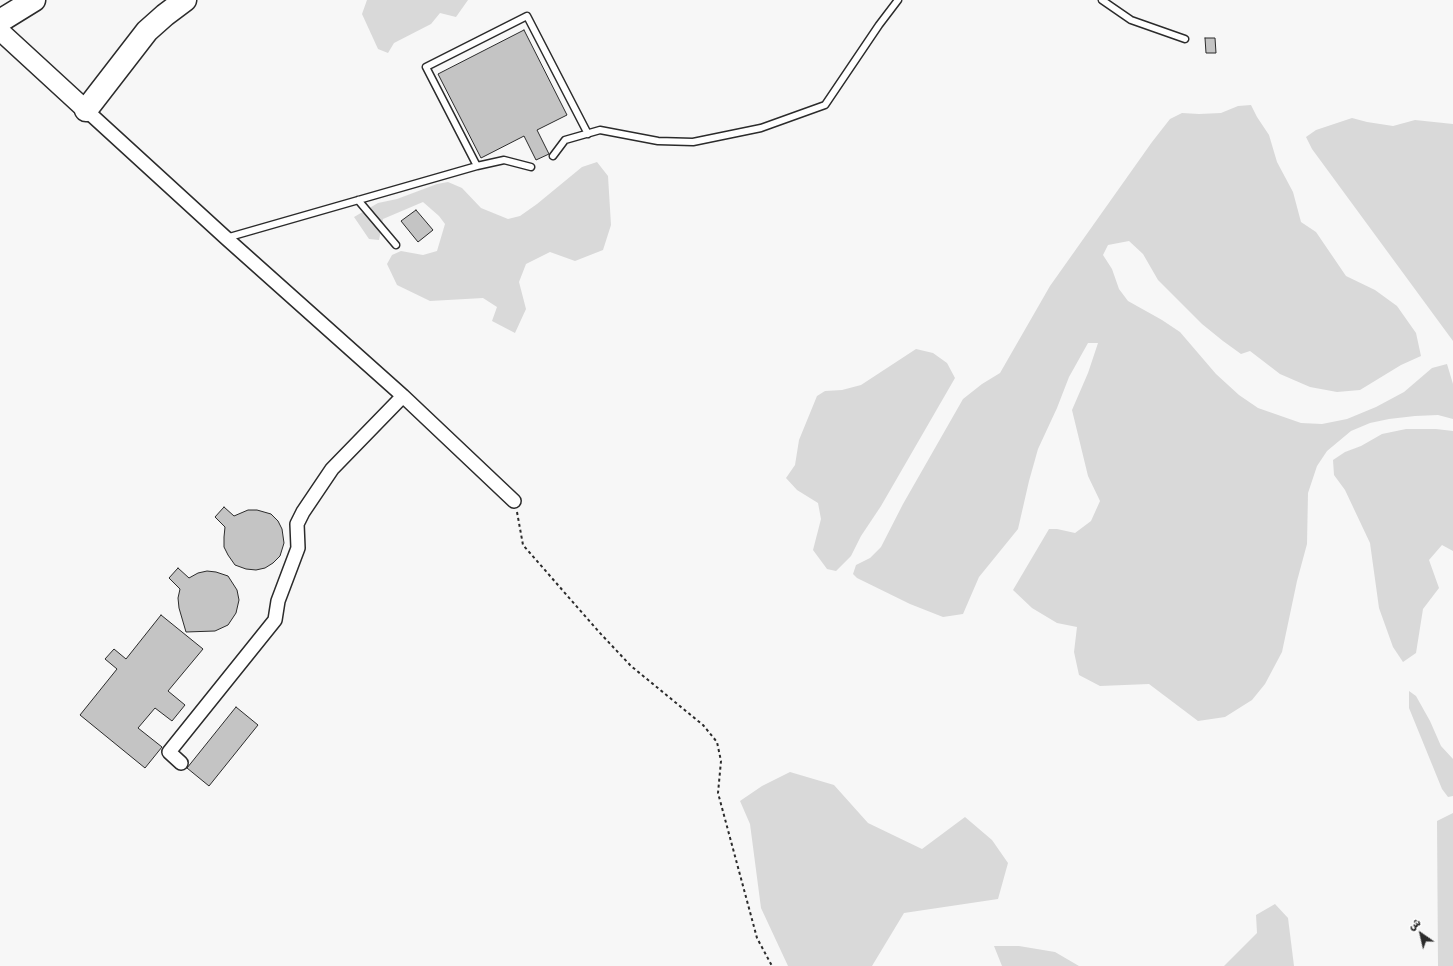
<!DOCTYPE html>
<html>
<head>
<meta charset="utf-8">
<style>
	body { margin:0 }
	#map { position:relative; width:1453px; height:966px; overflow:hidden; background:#f7f7f7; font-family:Delius,"Playpen Sans Arabic",sans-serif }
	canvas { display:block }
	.north { position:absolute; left:1401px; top:914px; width:40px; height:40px; -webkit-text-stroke:3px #fff; paint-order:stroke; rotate:326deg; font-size:11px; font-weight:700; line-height:16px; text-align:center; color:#2b2b2b }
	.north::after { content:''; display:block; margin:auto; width:14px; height:18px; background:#2b2b2b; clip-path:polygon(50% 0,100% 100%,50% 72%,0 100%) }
</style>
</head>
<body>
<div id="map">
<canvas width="1453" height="966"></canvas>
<div class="north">ش</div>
</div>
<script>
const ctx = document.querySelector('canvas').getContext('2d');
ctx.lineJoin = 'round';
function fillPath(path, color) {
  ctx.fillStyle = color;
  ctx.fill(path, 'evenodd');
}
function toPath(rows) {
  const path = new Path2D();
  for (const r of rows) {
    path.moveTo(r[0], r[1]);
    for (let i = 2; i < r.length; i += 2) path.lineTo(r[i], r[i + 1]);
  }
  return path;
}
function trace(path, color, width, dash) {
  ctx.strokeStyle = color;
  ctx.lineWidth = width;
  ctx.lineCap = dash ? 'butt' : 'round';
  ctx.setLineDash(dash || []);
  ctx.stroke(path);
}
const green = toPath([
	[367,0,468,0,456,17,440,13,431,24,394,43,388,53,378,49,362,14],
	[1251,105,1257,117,1269,135,1277,162,1293,192,1301,222,1316,232,1346,276,1375,290,1397,306,1416,333,1421,356,1401,365,1360,390,1337,392,1310,387,1280,374,1250,351,1241,354,1223,341,1202,324,1158,280,1143,254,1129,241,1108,245,1103,255,1112,269,1119,289,1128,301,1162,320,1180,332,1216,374,1239,395,1258,408,1301,423,1322,424,1347,419,1376,407,1404,392,1432,368,1447,364,1453,384,1453,419,1438,415,1415,416,1389,419,1370,423,1351,431,1327,451,1317,466,1308,493,1307,544,1297,581,1282,652,1265,684,1252,700,1225,717,1198,721,1149,684,1100,686,1079,675,1074,652,1077,627,1057,623,1032,608,1013,590,1049,529,1057,529,1075,533,1091,521,1100,501,1088,476,1072,410,1088,373,1098,343,1088,343,1069,377,1057,408,1038,449,1029,481,1018,529,979,577,963,614,943,617,910,604,857,578,853,574,856,565,870,558,881,547,903,504,963,399,982,384,1000,373,1050,286,1152,142,1170,119,1182,113,1199,114,1221,113,1238,106],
	[1352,118,1367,122,1393,126,1415,120,1453,124,1453,341,1312,149,1306,137,1316,130],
	[597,162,608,176,611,225,603,250,575,261,550,252,526,264,519,282,526,309,515,333,492,321,497,307,483,298,430,301,397,285,387,264,392,255,401,251,423,255,437,251,445,224,439,216,423,202,383,219,379,240,369,239,354,217,378,203,397,199,437,184,448,182,462,188,481,208,508,219,520,216,537,204,582,167],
	[916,349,933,353,947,363,955,378,881,506,861,536,851,556,836,571,827,569,813,550,821,519,818,503,797,490,786,478,795,465,799,440,817,396,825,391,842,390,861,385],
	[1406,429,1436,429,1453,431,1453,551,1442,545,1429,560,1439,588,1423,609,1416,653,1403,662,1393,647,1379,608,1370,543,1345,490,1334,475,1333,460,1345,452,1361,446,1382,434],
	[1409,691,1416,696,1430,721,1441,746,1453,759,1453,796,1448,797,1442,789,1409,708],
	[790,772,834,785,868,823,922,849,965,817,992,840,1008,863,998,899,904,913,872,966,788,966,761,908,750,824,740,801,762,786],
	[1453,813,1453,966,1438,966,1437,821],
	[1275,904,1288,918,1294,966,1224,966,1257,933,1256,915],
	[994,946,1019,946,1055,952,1079,966,1002,966]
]);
const building = toPath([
	[524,30,567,115,537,130,549,154,536,160,524,136,481,158,438,74,524,30],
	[1205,38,1215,38,1216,53,1206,53,1205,38],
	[416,210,433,230,418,242,401,221,416,210],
	[224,507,234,516,248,510,257,510,271,514,278,521,282,529,284,543,280,556,273,563,265,568,256,570,246,569,235,565,228,555,224,547,224,537,225,527,215,517,224,507],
	[178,568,189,578,198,573,207,571,216,572,228,576,237,590,239,600,236,613,228,625,215,631,186,632,179,608,178,598,180,589,169,578,178,568],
	[161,615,203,649,168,691,185,705,172,721,155,708,138,728,162,747,145,768,80,715,117,669,105,659,114,649,126,659,161,615],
	[236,707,258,725,209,786,187,768,236,707]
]);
const path = toPath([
	[517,512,523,545,599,632,631,666,703,725,717,742,721,761,718,793,757,938,772,966]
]);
const lane = toPath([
	[1102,0,1131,20,1185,39],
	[553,156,565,140,600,130,658,141,693,142,761,128,825,105,879,25,898,0],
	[477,166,426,67,527,16,588,134],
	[358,200,396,245],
	[226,238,477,166,504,160,531,167]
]);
const street = toPath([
	[86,110,226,238,403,396,514,501],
	[181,763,169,752,275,620,278,601,298,548,297,524,303,512,332,469,403,396]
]);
const secondary = toPath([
	[0,31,86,110]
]);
const highway = toPath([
	[0,21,34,0],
	[86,110,147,31,165,15,185,0]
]);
fillPath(green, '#d9d9d9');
fillPath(building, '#c4c4c4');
trace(building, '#2b2b2b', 1);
trace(lane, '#2b2b2b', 9);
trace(street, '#2b2b2b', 16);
trace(secondary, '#2b2b2b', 21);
trace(highway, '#2b2b2b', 25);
trace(path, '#2b2b2b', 2, [3, 3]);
trace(lane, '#fff', 6);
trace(street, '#fff', 13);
trace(secondary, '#fff', 18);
trace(highway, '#fff', 22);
</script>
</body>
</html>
